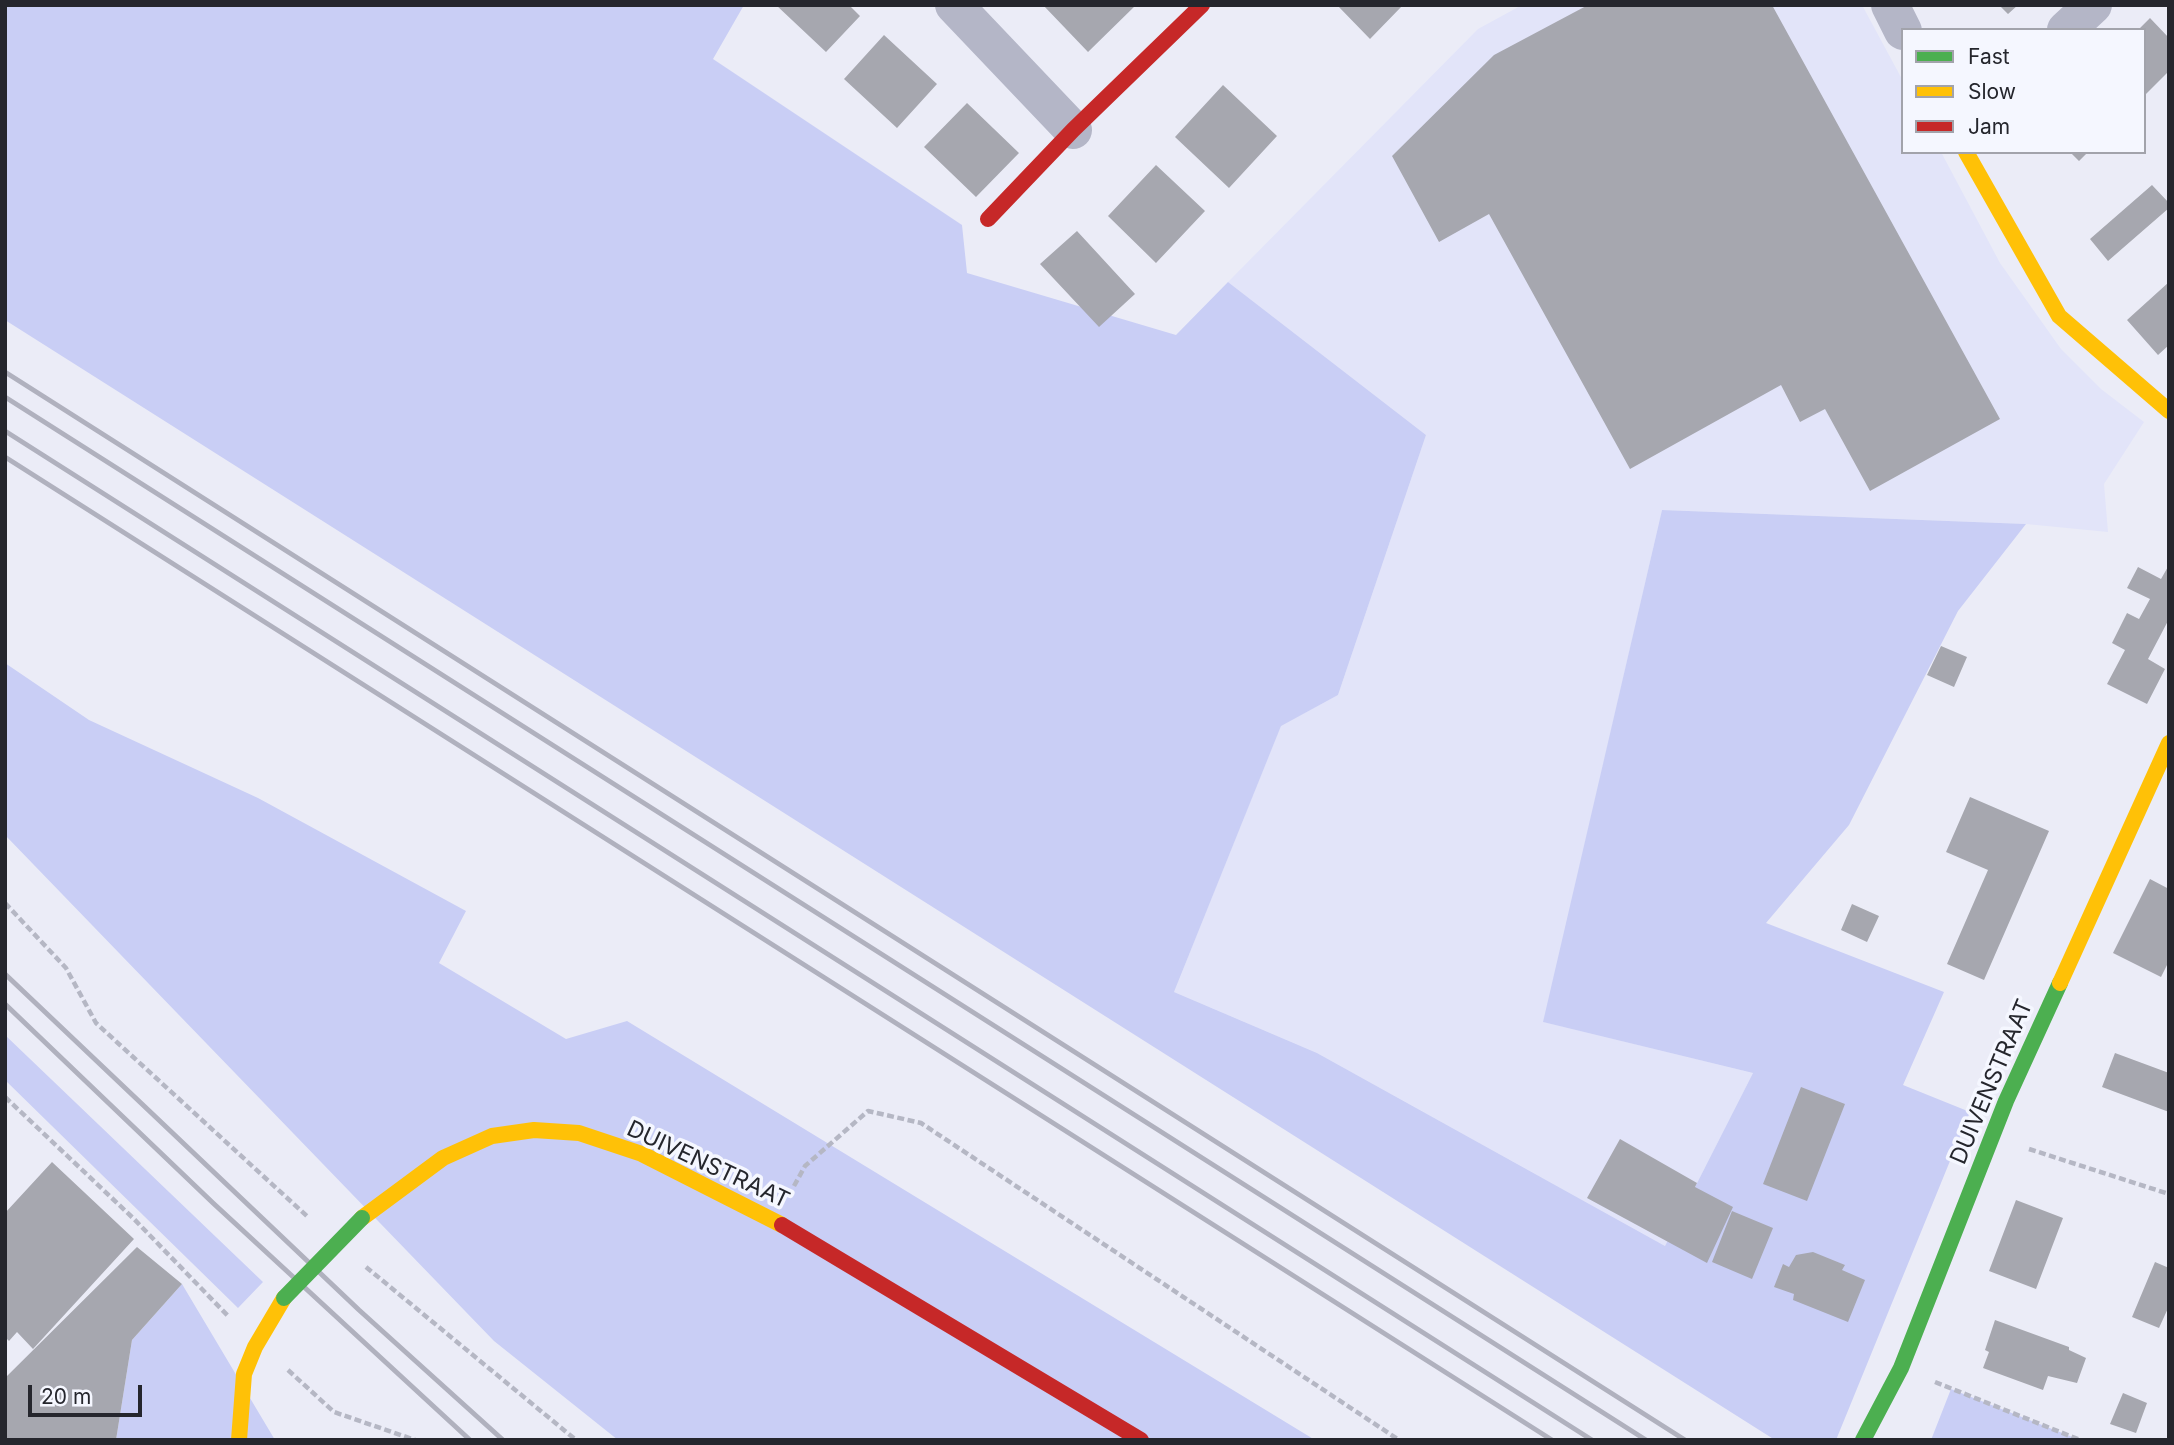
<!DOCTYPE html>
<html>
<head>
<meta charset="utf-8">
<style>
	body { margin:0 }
	#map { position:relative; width:2174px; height:1445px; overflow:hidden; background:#ebecf7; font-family:Inter,sans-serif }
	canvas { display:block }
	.frame { position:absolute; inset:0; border:7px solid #25262d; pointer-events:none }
	.legend { position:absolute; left:1901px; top:28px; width:245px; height:126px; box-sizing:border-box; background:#f5f7ff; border:2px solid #a2a3ab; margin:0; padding:9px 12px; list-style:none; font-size:21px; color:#25262d }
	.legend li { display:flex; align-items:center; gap:14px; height:35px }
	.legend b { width:35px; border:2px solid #a2a3ab }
	.scale { position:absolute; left:28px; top:1385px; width:114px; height:32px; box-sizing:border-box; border:4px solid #25262d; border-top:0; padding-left:9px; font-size:21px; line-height:24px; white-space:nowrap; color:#25262d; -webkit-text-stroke:5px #f5f7ff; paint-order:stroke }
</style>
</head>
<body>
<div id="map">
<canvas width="2174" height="1445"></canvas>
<div class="frame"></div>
<ul class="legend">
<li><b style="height:9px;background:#4caf50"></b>Fast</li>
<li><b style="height:9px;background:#ffc107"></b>Slow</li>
<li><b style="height:9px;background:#c62828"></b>Jam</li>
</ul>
<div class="scale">20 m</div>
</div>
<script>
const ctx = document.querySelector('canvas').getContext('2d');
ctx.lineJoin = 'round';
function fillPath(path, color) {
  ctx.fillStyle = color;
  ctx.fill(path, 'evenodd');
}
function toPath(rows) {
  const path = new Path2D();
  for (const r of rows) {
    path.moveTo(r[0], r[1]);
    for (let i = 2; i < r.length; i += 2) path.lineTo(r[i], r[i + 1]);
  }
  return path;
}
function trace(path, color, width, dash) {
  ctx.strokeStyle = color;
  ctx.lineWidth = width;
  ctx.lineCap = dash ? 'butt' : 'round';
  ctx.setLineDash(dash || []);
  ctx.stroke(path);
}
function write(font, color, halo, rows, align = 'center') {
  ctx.font = font + ' Inter,sans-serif';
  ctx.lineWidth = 7;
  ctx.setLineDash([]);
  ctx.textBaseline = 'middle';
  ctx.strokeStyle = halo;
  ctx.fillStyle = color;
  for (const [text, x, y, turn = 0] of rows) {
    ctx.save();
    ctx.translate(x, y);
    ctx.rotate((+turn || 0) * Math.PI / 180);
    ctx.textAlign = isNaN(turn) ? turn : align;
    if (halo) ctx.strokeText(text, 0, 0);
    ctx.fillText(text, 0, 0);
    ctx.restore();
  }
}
const built = toPath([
	[1522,5,1862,5,1903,81,1903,152,1941,152,2000,263,2061,349,2101,389,2144,422,2104,484,2108,532,2026,524,1662,510,1544,1022,1753,1073,1665,1246,1317,1053,1174,992,1281,725,1338,695,1426,435,1228,282,1478,29]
]);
const green = toPath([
	[5,5,744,5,713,59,962,225,967,273,1176,335,1228,282,1426,435,1338,695,1281,726,1174,992,1317,1053,1665,1246,1753,1073,1543,1022,1662,510,2026,524,1958,611,1849,825,1766,923,1944,992,1903,1085,1970,1112,1836,1440,1775,1440,5,320],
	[5,663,89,720,258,798,466,911,439,963,566,1039,627,1021,1315,1440,618,1440,494,1341,5,835],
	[5,1035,263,1282,238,1308,5,1080],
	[182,1284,275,1440,116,1440,132,1340],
	[1951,1389,2080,1440,1931,1440]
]);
const building = toPath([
	[776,5,849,5,860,16,826,52],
	[1043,5,1136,5,1088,52],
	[1337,5,1403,5,1370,39],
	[1588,5,1772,5,2000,419,1870,491,1825,409,1800,422,1781,385,1630,469,1489,214,1439,242,1392,156,1494,55],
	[1999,5,2018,5,2008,14],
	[2150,18,2169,38,2169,71,2144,96,2144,30,2138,30],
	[884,35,937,84,897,128,844,79],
	[1223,85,1277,136,1229,188,1175,137],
	[967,103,1019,153,976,197,924,147],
	[2070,152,2088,152,2079,161],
	[1156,165,1205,211,1156,263,1108,216],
	[2152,185,2169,203,2169,208,2108,261,2090,239],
	[1077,231,1135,294,1099,327,1040,264],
	[2169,282,2169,345,2158,355,2127,320],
	[2169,565,2169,619,2148,659,2165,669,2147,704,2107,684,2125,650,2112,643,2127,613,2139,619,2150,599,2127,588,2138,567,2161,579],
	[1941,646,1967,657,1954,687,1927,675],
	[1970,797,2049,831,1984,980,1947,964,1988,870,1946,852],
	[2150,879,2169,889,2169,961,2161,977,2113,953],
	[1852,904,1879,916,1867,942,1841,930],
	[2115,1053,2169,1073,2169,1112,2102,1087],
	[1801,1087,1845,1104,1807,1201,1763,1184],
	[1620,1139,1697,1183,1695,1187,1733,1207,1707,1263,1587,1198],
	[52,1162,134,1239,33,1349,17,1332,9,1341,5,1337,5,1213],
	[2016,1200,2063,1218,2036,1289,1989,1271],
	[1732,1211,1773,1228,1752,1279,1712,1262],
	[137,1247,182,1284,132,1340,116,1440,5,1440,5,1378],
	[1813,1252,1845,1265,1842,1270,1865,1280,1848,1322,1793,1300,1794,1294,1774,1287,1783,1264,1789,1267,1796,1255],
	[2155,1262,2169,1268,2169,1306,2159,1328,2132,1317],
	[1995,1320,2069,1347,2069,1350,2086,1358,2077,1383,2048,1376,2043,1390,1983,1368,1989,1352,1985,1350],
	[2123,1393,2147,1403,2136,1433,2110,1424]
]);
const path = toPath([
	[5,903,66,968,96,1023,309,1218],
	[5,1097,134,1219,229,1317],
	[2029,1149,2169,1194],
	[794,1186,805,1166,868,1111,921,1123,1399,1440],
	[366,1267,576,1440],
	[288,1370,334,1412,415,1440],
	[1935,1382,2080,1440]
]);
const street = toPath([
	[954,5,1073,130],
	[1890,5,1903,31],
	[2066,30,2093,5]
]);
const fast = toPath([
	[1863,1440,1901,1368,2006,1101,2060,983]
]);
const slow = toPath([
	[1966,152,2059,316,2169,411],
	[2060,983,2169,743],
	[362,1218,443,1158,492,1136,534,1130,579,1133,642,1154,782,1225],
	[239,1440,244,1374,255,1347,284,1298]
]);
const jam = toPath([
	[988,219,1073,130,1202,5],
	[782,1225,1141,1440]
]);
const rail = toPath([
	[5,372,1685,1440],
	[5,397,1646,1440],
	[5,431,1592,1440],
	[5,457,1552,1440],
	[5,974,359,1310,503,1440],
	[5,1004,213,1203,470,1440]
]);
const fastBridge = toPath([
	[284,1298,362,1218]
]);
const streetNames = [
	["DUIVENSTRAAT",1992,1082,-67],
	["DUIVENSTRAAT",708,1165,25]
];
fillPath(built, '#e2e4f9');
fillPath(green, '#c9cef5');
fillPath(building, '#a6a7af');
trace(path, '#b5b7c4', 4.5, [7, 3.5]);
trace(street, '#b4b6c7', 38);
trace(fast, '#4caf50', 16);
trace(slow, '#ffc107', 16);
trace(jam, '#c62828', 16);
trace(rail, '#b0b1be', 5);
trace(fastBridge, '#4caf50', 16);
write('23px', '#25262d', '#f5f7ff', streetNames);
</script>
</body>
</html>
